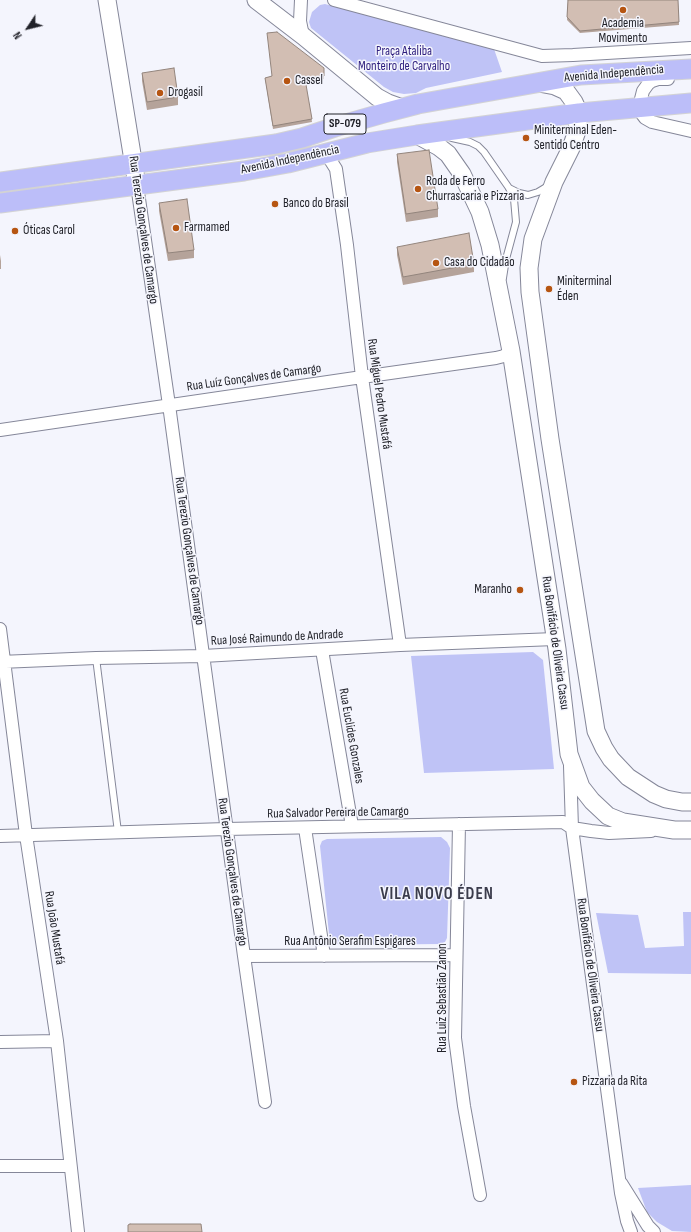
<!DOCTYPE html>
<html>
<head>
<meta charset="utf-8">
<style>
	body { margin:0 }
	#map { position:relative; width:691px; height:1232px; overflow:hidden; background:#f4f5fd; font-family:"Sofia Sans Condensed",sans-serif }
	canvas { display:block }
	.north { position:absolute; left:8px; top:8px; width:40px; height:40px; -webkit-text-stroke:3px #f4f5fd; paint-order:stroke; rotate:235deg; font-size:11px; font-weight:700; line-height:16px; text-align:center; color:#212229 }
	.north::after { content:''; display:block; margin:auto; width:14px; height:18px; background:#212229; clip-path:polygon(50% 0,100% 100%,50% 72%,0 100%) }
</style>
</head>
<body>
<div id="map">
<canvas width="691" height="1232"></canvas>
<div class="north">N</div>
</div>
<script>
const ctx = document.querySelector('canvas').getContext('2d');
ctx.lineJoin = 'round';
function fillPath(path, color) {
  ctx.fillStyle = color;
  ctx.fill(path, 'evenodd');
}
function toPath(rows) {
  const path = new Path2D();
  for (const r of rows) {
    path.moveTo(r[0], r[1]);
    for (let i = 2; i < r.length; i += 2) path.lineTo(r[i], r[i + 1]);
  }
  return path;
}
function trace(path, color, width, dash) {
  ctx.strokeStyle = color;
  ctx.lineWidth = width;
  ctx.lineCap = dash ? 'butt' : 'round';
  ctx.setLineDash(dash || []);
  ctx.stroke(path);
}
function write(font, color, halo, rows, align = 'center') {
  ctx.font = font + ' "Sofia Sans Condensed",sans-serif';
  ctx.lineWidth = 3;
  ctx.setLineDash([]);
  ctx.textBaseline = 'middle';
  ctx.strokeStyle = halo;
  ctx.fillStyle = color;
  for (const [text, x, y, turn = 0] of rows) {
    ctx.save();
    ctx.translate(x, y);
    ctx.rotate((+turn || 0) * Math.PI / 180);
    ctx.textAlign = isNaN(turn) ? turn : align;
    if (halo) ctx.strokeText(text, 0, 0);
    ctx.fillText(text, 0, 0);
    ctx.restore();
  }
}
const green = toPath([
	[325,4,494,49,502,72,426,88,416,93,404,94,393,92,384,87,311,28,309,22,312,12,320,5],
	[533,652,543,660,554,769,424,773,411,656],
	[441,837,447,842,450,848,447,938,445,942,440,944,341,945,334,943,329,934,320,846,322,841,327,839],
	[683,912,691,912,691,974,608,973,596,913,638,915,645,948,684,946],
	[691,1185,691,1232,672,1231,657,1222,647,1212,638,1188]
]);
const lane = toPath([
	[452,138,470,142,478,146,484,152,509,188,514,199,516,222,506,259,503,278],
	[509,188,519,193,528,195,538,192,548,186],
	[96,658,118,832]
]);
const street = toPath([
	[301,0,300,21,303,36],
	[334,0,542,56,573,55,691,48],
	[668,79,658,79,652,81,648,84,643,91,641,99,640,107,642,114,645,118,652,122,691,131],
	[319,154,325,155,329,158,336,169,347,245,362,377,400,645],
	[137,185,169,405,244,956,265,1102],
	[0,430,362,377,496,358,504,356,511,351],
	[0,629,26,835,57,1041,78,1232],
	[322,650,352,826],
	[0,662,96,658,203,656,400,645,555,639],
	[570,766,572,828,621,1193,627,1221,631,1232],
	[459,824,455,1038,464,1106,480,1195],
	[305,828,324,956],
	[0,836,226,829,563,822,572,828,591,831,609,833,651,831],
	[244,956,456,955],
	[0,1042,57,1041],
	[0,1166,70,1166],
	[621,1183,648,1226,654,1232]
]);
const secondary = toPath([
	[107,0,137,185],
	[256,0,303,36,377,97,388,103,402,108],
	[539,83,555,86,566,91,574,102,579,113,577,131,571,148,554,182,533,239,529,268,530,292,550,439,596,731,604,748,611,759,628,777,654,794,666,799,682,802,691,802],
	[417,135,439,147,448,154,462,174,480,212,490,245,511,351,557,649,569,754,581,787,592,801,608,816,623,822,674,830,691,830]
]);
const primary = toPath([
	[0,182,276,144,302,138,335,127,384,113,418,104,536,83,581,75,691,69],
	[0,203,244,171,288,163,367,143,417,135,579,113,691,103]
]);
const wall = toPath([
	[568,0,678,0,679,25,580,33,567,20],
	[324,68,324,79,305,82,312,122,273,129,265,78],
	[142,73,178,97,178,105,147,110,142,81],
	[397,154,438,209,438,217,406,222,397,162],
	[159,203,194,250,194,258,168,261,159,211],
	[397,247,474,264,474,272,403,285,397,255],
	[0,255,1,261,1,269,0,269]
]);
const building = toPath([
	[568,0,678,0,679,22,580,31,567,17,568,0],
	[277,32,324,68,324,76,305,79,312,119,273,126,265,78,272,76,267,33,277,32],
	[174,68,178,97,147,102,142,73,174,68],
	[429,150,438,209,406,214,397,154,429,150],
	[187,199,194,250,168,253,159,203,187,199],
	[469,233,474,264,403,277,397,247,469,233],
	[130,1224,201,1224,202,1232,128,1232,128,1225,130,1224]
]);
const markers = [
	[623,10,4,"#b65512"],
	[287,81,4,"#b65512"],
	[160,93,4,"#b65512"],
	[526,138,4,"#b65512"],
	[418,189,4,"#b65512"],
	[275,204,4,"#b65512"],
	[176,228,4,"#b65512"],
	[15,231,4,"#b65512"],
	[436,263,4,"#b65512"],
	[549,289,4,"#b65512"],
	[520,590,4,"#b65512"],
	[574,1082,4,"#b65512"]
];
const shields = [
	[345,124,42]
];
const shieldNames = [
	["SP-079",345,124]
];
const poiNames = [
	["Academia",623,24,"center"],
	["Movimento",623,39,"center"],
	["Cassel",295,81],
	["Drogasil",168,93],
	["Miniterminal Eden-",534,131],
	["Sentido Centro",534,146],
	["Roda de Ferro",426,182],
	["Churrascaria e Pizzaria",426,197],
	["Banco do Brasil",283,204],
	["Farmamed",184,228],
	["Óticas Carol",23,231],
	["Casa do Cidadão",444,263],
	["Miniterminal",557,282],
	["Éden",557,297],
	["Maranho",512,590,"right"],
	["Pizzaria da Rita",582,1082]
];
const parkNames = [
	["Praça Ataliba",404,52],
	["Monteiro de Carvalho",404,67]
];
const streetNames = [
	["Avenida Independência",614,74,-5],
	["Avenida Independência",290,160,-12],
	["Rua Terezio Gonçalves de Camargo",143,230,82],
	["Rua Luíz Gonçalves de Camargo",254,378,-8],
	["Rua Miguel Pedro Mustafá",379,394,82],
	["Rua Terezio Gonçalves de Camargo",189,551,82],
	["Rua José Raimundo de Andrade",277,638,-3],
	["Rua Bonifácio de Oliveira Cassu",555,643,82],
	["Rua Euclides Gonzales",351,736,80],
	["Rua Salvador Pereira de Camargo",338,813,-1],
	["Rua Terezio Gonçalves de Camargo",232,872,82],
	["Rua João Mustafá",54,928,81],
	["Rua Antônio Serafim Espigares",350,942],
	["Rua Bonifácio de Oliveira Cassu",590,965,82],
	["Rua Luiz Sebastião Zanon",443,998,-90]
];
const districtNames = [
	["VILA NOVO ÉDEN",437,895]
];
fillPath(green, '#bfc3f6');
trace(lane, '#858799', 8);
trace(street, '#858799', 14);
trace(secondary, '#858799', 19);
trace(primary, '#d3d3d4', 21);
trace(lane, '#fff', 6);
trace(street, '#fff', 12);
trace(secondary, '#fff', 17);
trace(primary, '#bcbef9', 19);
fillPath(wall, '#b5a39a');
fillPath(building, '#d2beb3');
trace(building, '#93857d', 1);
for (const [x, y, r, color] of markers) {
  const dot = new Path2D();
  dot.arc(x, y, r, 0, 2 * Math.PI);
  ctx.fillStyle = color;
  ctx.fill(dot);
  trace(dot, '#f4f5fd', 1.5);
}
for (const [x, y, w] of shields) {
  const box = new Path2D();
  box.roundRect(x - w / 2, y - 10, w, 20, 3);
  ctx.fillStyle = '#f4f5fd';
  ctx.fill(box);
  trace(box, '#212229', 1);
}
write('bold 12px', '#212229', null, shieldNames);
write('13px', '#212229', '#f4f5fd', poiNames, 'left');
write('13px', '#2d1d7e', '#f4f5fd', parkNames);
write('13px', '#212229', '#f4f5fd', streetNames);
ctx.letterSpacing = '1px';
write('bold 17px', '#3b3c4c', '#f4f5fd', districtNames);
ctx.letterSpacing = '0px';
</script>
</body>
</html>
